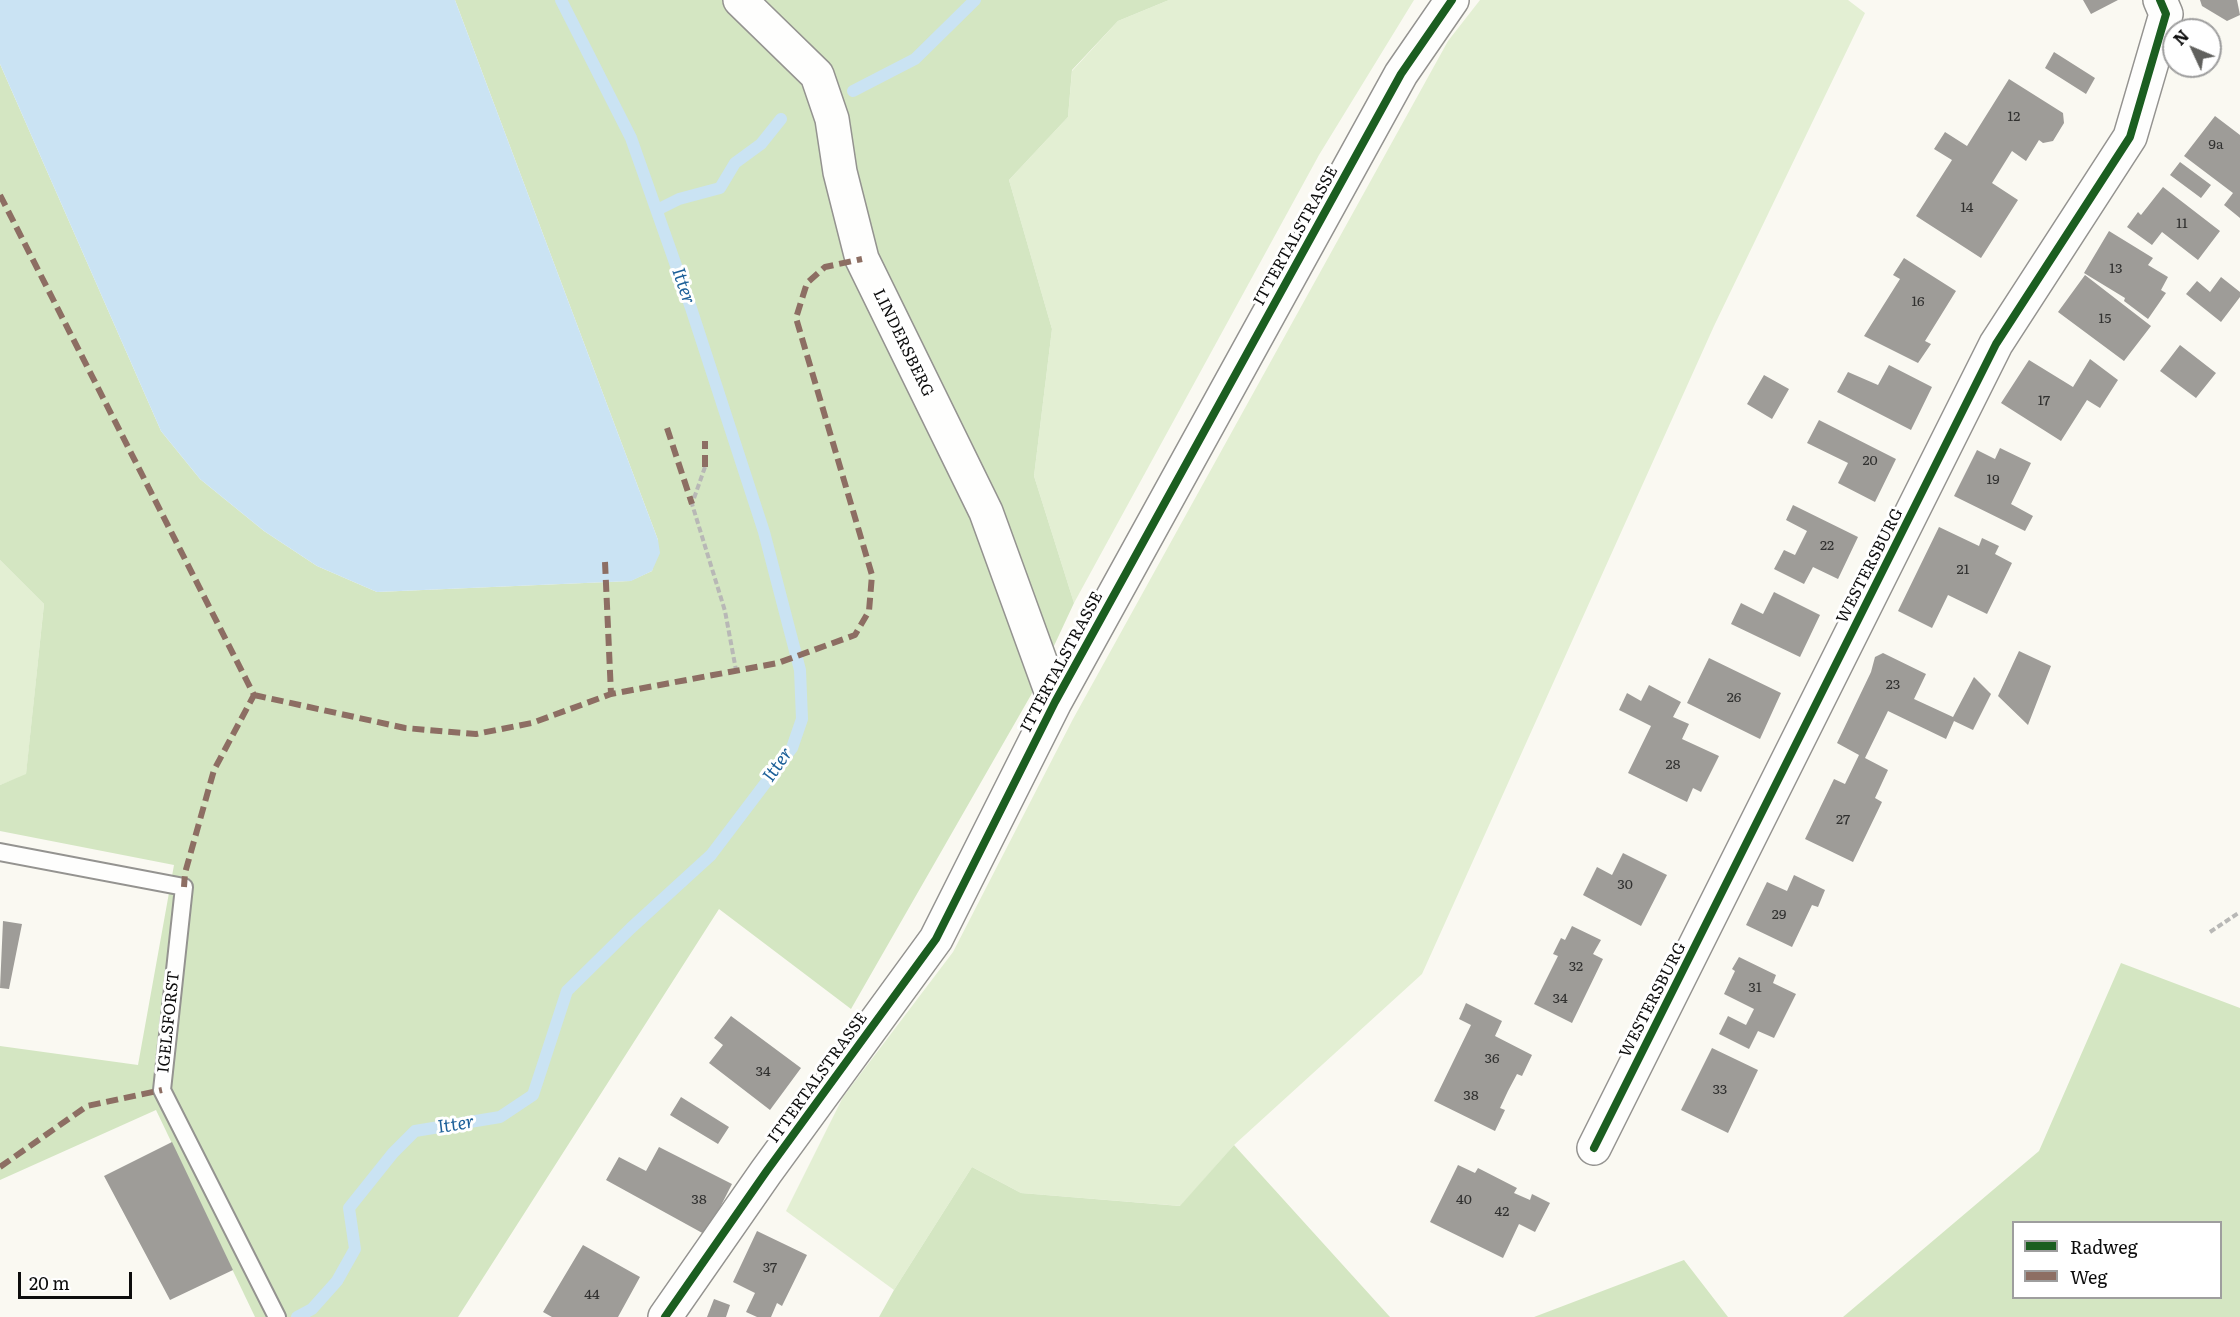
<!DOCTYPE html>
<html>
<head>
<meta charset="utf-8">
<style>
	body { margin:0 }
	#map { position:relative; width:2240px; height:1317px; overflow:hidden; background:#faf9f2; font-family:Literata,serif }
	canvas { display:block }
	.legend { position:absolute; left:2012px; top:1221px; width:210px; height:78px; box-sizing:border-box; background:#fff; border:2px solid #9e9e9e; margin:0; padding:8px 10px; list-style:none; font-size:18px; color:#0d0d0d }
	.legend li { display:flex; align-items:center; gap:12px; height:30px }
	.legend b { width:30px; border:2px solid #9e9e9e }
	.north { position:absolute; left:2162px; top:18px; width:60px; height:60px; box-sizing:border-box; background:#fff; border:2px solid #9e9e9e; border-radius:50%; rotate:314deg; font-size:16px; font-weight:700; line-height:24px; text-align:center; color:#0d0d0d }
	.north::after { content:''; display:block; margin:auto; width:21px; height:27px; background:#60605d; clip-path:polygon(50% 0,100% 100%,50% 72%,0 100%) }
	.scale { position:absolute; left:18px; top:1272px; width:114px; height:27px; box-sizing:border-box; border:3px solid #0d0d0d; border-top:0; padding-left:8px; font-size:18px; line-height:21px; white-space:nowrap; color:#0d0d0d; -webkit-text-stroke:4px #fff; paint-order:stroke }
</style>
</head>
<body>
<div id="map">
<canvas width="2240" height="1317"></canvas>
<ul class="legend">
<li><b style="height:8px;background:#1b5e20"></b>Radweg</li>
<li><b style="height:8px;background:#8d6e63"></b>Weg</li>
</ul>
<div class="north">N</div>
<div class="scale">20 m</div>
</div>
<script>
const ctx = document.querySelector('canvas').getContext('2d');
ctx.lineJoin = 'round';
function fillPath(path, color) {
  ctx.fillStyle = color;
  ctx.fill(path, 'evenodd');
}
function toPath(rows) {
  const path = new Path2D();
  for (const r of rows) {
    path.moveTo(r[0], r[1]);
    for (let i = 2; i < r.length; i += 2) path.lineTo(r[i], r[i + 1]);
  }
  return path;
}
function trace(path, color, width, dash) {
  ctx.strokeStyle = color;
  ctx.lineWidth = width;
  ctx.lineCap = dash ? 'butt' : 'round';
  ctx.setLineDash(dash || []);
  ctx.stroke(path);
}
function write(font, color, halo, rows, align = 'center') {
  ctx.font = font + ' Literata,serif';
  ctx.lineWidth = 6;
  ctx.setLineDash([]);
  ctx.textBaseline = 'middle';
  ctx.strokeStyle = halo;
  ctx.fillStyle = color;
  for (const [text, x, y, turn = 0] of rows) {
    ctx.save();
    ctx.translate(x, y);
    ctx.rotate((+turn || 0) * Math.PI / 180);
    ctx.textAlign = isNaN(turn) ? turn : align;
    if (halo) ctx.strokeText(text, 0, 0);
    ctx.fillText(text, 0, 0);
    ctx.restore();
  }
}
const green = toPath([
	[1169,0,1414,0,1319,155,1074,603,1034,476,1052,329,1009,180,1068,117,1072,71,1118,21],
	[1480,0,1848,0,1865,13,1714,326,1422,974,1234,1145,1181,1206,1021,1193,972,1167,894,1290,786,1211,843,1097,953,952,1073,719,1448,41],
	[0,560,44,604,26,775,0,785]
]);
const forest = toPath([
	[455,0,1169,0,1118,21,1072,70,1068,117,1009,180,1052,329,1034,476,1074,603,1031,695,851,1009,719,909,458,1317,255,1317,156,1110,0,1180,0,1046,138,1065,174,865,0,831,0,785,26,774,44,604,0,560,0,64,161,431,200,479,264,531,317,566,377,592,630,581,652,571,658,540],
	[2121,963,2240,1008,2240,1317,1843,1317,2039,1151],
	[2220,1222,2220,1298,2014,1298,2014,1222],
	[1234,1145,1390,1317,879,1317,894,1290,972,1167,1021,1193,1180,1206],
	[1684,1260,1728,1317,1534,1317]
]);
const water = toPath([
	[0,0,455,0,658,540,660,553,652,571,631,581,377,592,317,566,264,531,200,479,161,431,0,64]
]);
const stream = toPath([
	[853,91,915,59,975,0],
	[657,210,679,199,720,188,735,163,761,144,781,119],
	[297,1317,312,1309,337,1281,355,1249,349,1208,393,1153,415,1131,500,1117,533,1095,567,991,631,928,711,855,792,748,802,719,800,670,764,532,691,308,631,138,561,0]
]);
const building = toPath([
	[2083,0,2118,0,2091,14],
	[2200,0,2237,0,2240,15,2227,21,2202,6],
	[2054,52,2095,78,2086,94,2045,68],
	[2009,79,2063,113,2064,123,2053,141,2043,143,2039,140,2026,161,2012,151,1992,183,2018,200,1981,258,1916,216,1952,160,1934,149,1945,132,1967,146],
	[2215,116,2240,135,2240,218,2224,205,2233,193,2184,156],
	[2180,162,2211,185,2201,198,2170,175],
	[2163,187,2220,231,2198,260,2162,232,2152,245,2127,227,2138,212,2141,215],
	[2109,231,2153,258,2148,265,2168,277,2161,290,2166,293,2148,319,2124,301,2125,298,2084,273],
	[1904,258,1956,291,1925,341,1931,344,1918,363,1864,336,1900,279,1893,275],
	[2085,275,2151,326,2124,361,2058,312],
	[2221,277,2240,292,2240,297,2221,322,2186,294,2197,281,2210,292],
	[2180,345,2216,373,2196,398,2160,371],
	[2090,359,2118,380,2100,408,2087,400,2061,441,2001,403,2029,360,2073,387],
	[1889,365,1932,387,1911,430,1837,392,1848,372,1878,385],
	[1764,375,1789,389,1772,419,1747,404],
	[1819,420,1896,459,1875,502,1838,483,1848,463,1807,443],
	[2000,448,2031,463,2011,504,2033,516,2025,531,1954,496,1977,450,1995,459],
	[1793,505,1858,537,1838,579,1813,567,1804,584,1774,569,1784,550,1795,555,1807,531,1786,520],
	[1939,527,1979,546,1982,538,1999,546,1995,554,2012,563,1987,614,1948,595,1932,628,1898,611],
	[1774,592,1820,615,1800,657,1731,624,1741,603,1763,614],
	[2019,651,2051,666,2028,725,1998,696],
	[1883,653,1926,674,1914,699,1953,717,1974,677,1991,694,1973,730,1954,721,1946,739,1888,711,1865,758,1888,770,1875,798,1882,802,1853,862,1805,839,1834,779,1845,784,1859,755,1837,743,1871,672,1875,657],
	[1709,658,1781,693,1760,739,1687,703],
	[1649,685,1681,702,1673,717,1689,724,1682,739,1719,756,1701,792,1693,788,1687,802,1628,773,1651,726,1619,710,1627,693,1641,701],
	[1623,853,1667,875,1641,926,1583,895,1597,867,1612,875],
	[1794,875,1825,890,1818,907,1812,905,1792,947,1746,925,1767,882,1787,891],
	[3,921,22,924,9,989,0,988],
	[1572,926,1601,940,1593,954,1603,959,1572,1023,1534,1004,1558,956,1553,954,1561,938,1565,940],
	[1739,957,1776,975,1773,983,1796,994,1774,1038,1758,1031,1749,1049,1719,1034,1728,1016,1746,1025,1754,1009,1724,994,1735,971,1732,969],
	[1466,1003,1502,1021,1495,1036,1532,1055,1522,1076,1517,1074,1508,1091,1500,1108,1505,1110,1495,1131,1434,1101,1471,1025,1459,1019],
	[731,1016,801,1068,770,1110,709,1063,723,1045,714,1038],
	[1712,1048,1758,1070,1728,1133,1681,1110],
	[681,1097,729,1127,718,1144,670,1115],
	[172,1142,233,1270,170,1300,104,1176],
	[659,1147,732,1184,706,1235,606,1180,619,1157,646,1171],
	[1458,1165,1475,1173,1478,1168,1517,1188,1514,1193,1530,1200,1532,1194,1550,1203,1535,1232,1519,1224,1503,1258,1430,1222],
	[757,1231,807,1255,782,1306,777,1303,771,1317,757,1317,746,1312,755,1293,733,1282],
	[583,1245,640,1277,618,1317,552,1317,543,1312],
	[714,1299,730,1305,726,1317,707,1317]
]);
const path = toPath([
	[705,467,692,504,725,611,736,670],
	[2210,932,2240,912]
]);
const lane = toPath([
	[0,852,184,887,162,1090,277,1317]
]);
const street = toPath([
	[740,0,817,75,832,119,840,172,862,259,986,512,1055,702],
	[1594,1148,1996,344,2130,137,2166,14,2160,0],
	[665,1317,766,1172,936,939,1055,702,1401,74,1452,0]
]);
const quiet = toPath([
	[0,195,254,695,214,770,185,873,184,887],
	[667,428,692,504],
	[705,467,705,441],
	[605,562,611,694],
	[254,695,405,728,476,734,532,723,611,694,778,663,855,635,869,611,872,575,796,318,807,283,825,267,862,259],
	[0,1167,87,1106,162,1090]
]);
const cycleway = toPath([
	[1594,1148,1996,344,2130,137,2166,14,2160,0],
	[665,1317,766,1172,936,939,1055,702,1401,74,1452,0]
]);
const numberNames = [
	["12",2014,117],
	["9a",2216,145],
	["14",1967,208],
	["11",2182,224],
	["13",2116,269],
	["16",1918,302],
	["15",2105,319],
	["17",2044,401],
	["20",1870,461],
	["19",1993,480],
	["22",1827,546],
	["21",1963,570],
	["23",1893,685],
	["26",1734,698],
	["28",1673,765],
	["27",1843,820],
	["30",1625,885],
	["29",1779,915],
	["32",1576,967],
	["31",1755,988],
	["34",1560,999],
	["36",1492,1059],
	["34",763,1072],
	["33",1720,1090],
	["38",1471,1096],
	["38",699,1200],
	["40",1464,1200],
	["42",1502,1212],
	["37",770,1268],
	["44",592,1295]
];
const streetNames = [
	["ITTERTALSTRASSE",1296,236,-61],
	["LINDERSBERG",903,343,64],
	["WESTERSBURG",1870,566,-63],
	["ITTERTALSTRASSE",1062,662,-62],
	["WESTERSBURG",1653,1000,-63],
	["IGELSFORST",169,1022,-84],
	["ITTERTALSTRASSE",818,1078,-54]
];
const waterNames = [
	["Itter",683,286,71],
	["Itter",778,765,-55],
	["Itter",456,1125,-9]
];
fillPath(green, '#e3efd3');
fillPath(forest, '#d4e6c2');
fillPath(water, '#cae3f3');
trace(stream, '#cae3f3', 12);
fillPath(building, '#9e9c98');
trace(lane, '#949390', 20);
trace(street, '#949390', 36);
trace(path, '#b8b8b6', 4, [6, 3]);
trace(lane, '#fefefd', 16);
trace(street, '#fefefd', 33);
trace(quiet, '#8d6e63', 6, [12, 6]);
trace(cycleway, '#1b5e20', 8);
write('14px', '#313130', null, numberNames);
write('16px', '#0d0d0d', '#fff', streetNames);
write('italic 18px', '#1d6099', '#fff', waterNames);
</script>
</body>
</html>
